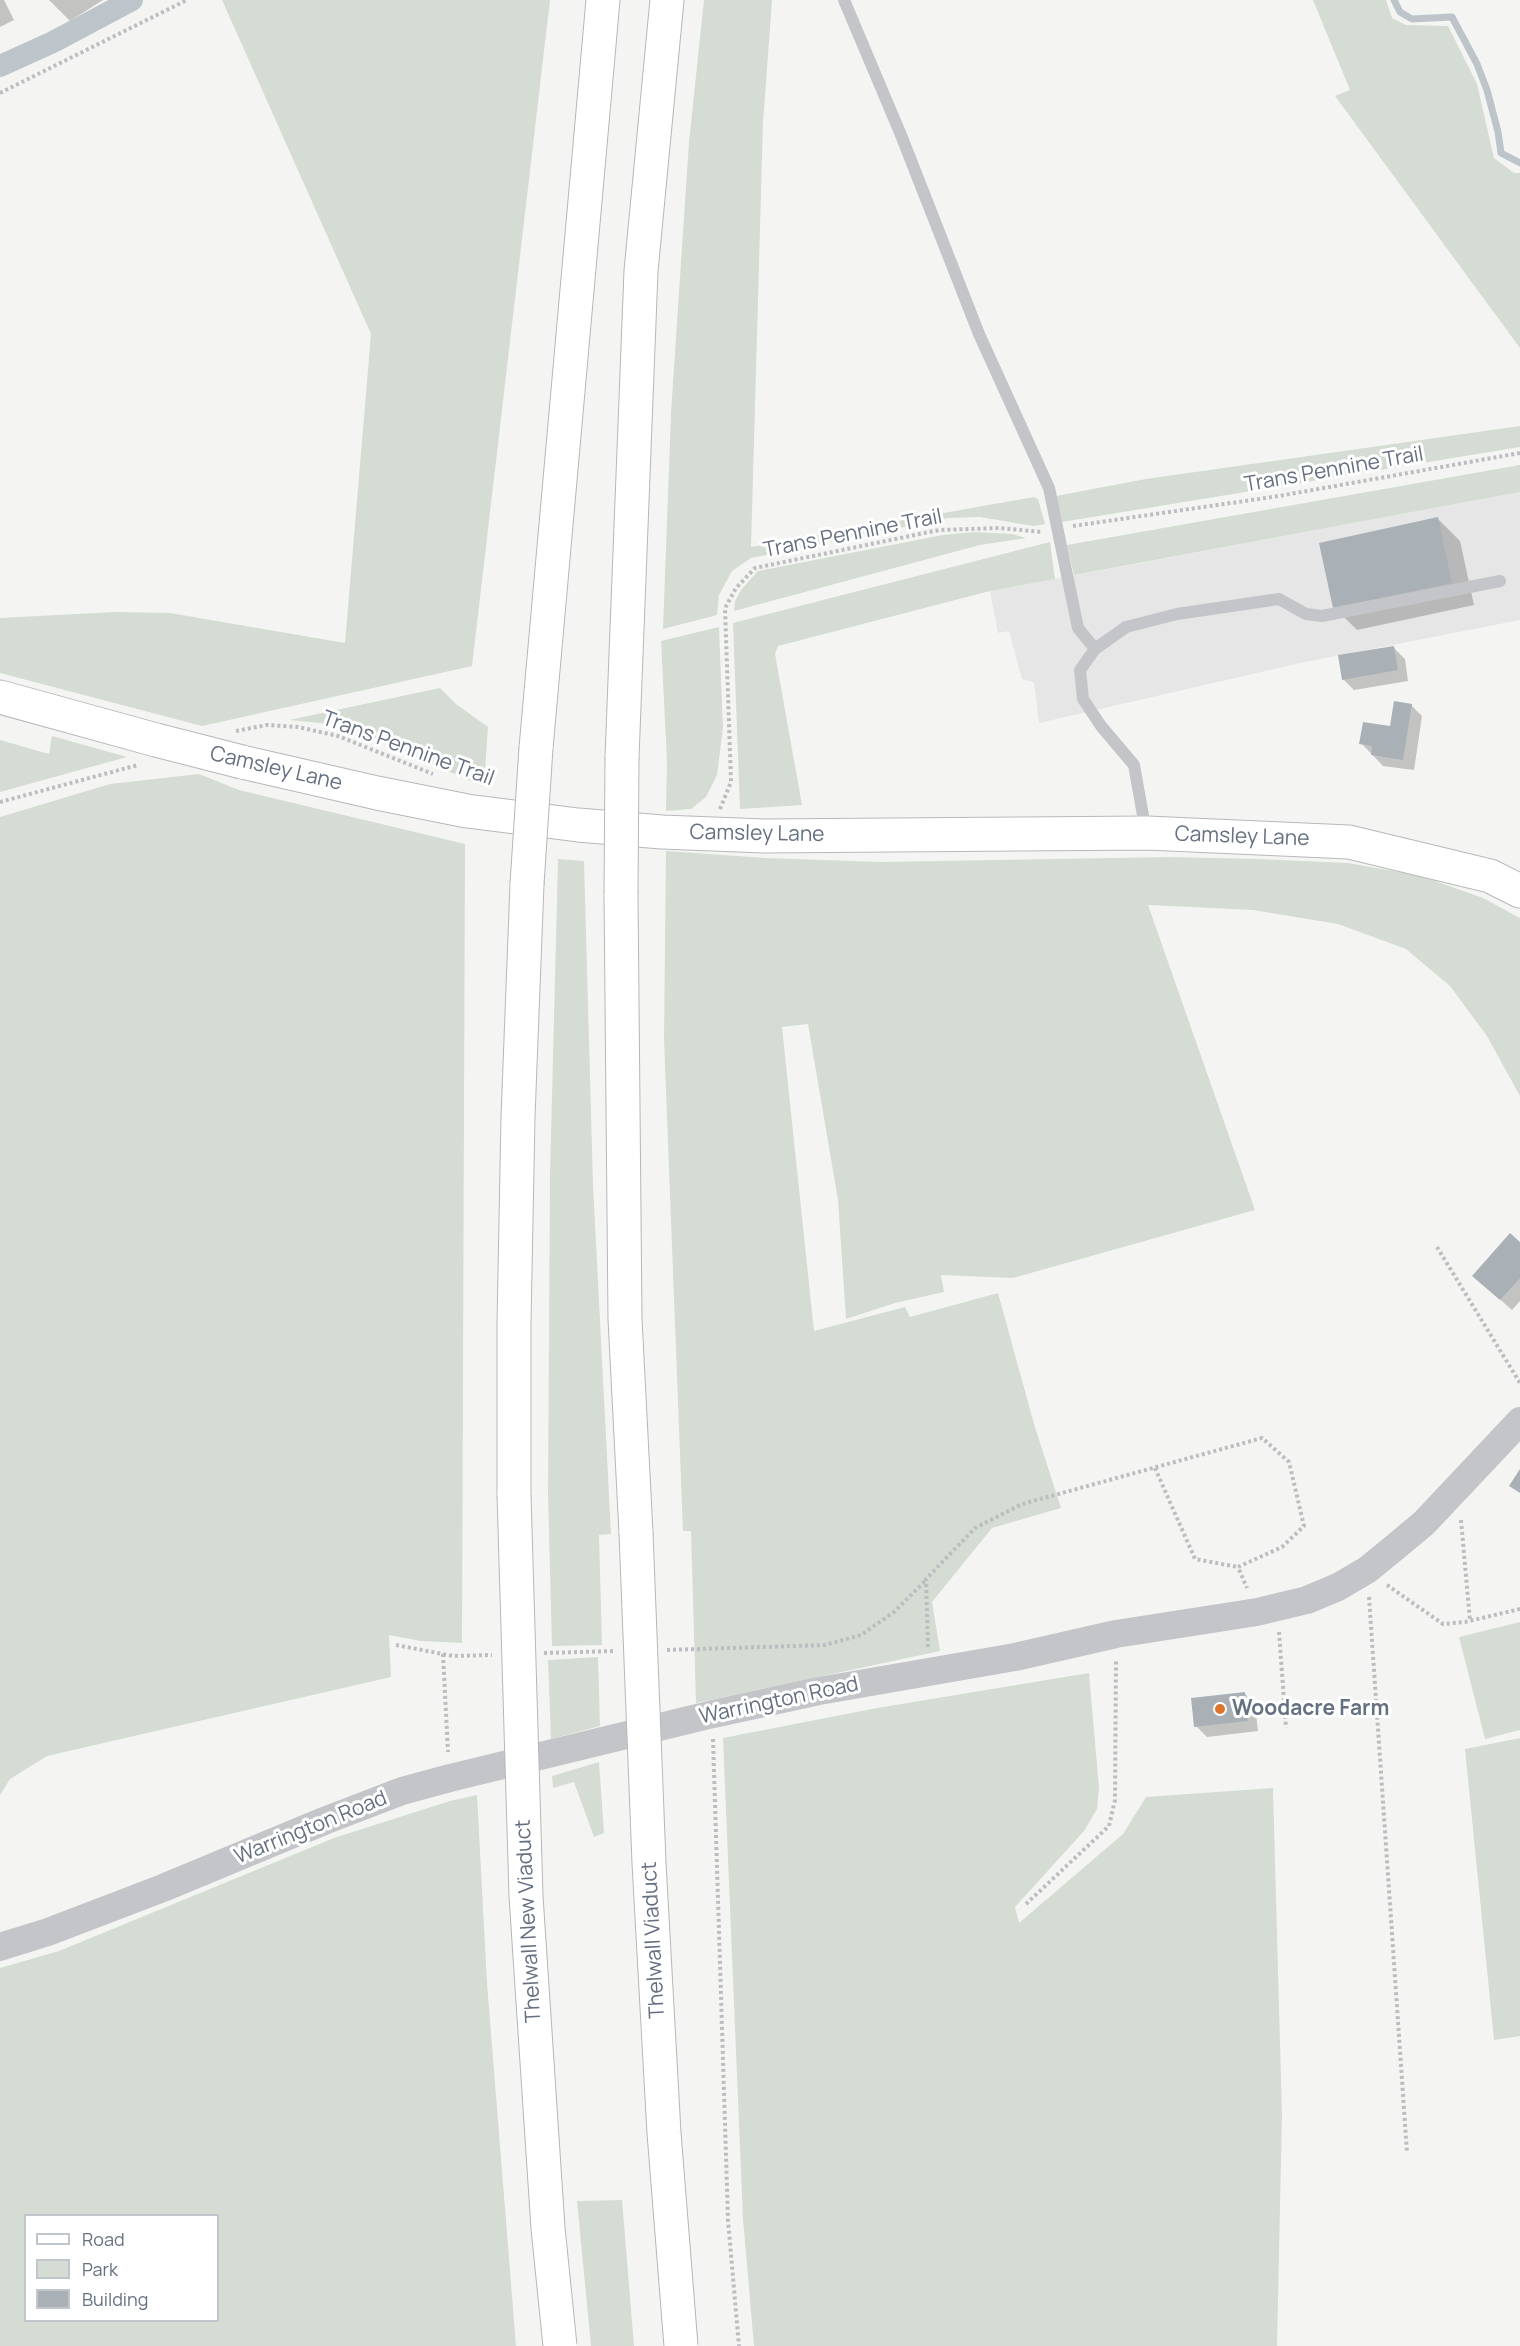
<!DOCTYPE html>
<html>
<head>
<meta charset="utf-8">
<style>
	body { margin:0 }
	#map { position:relative; width:1520px; height:2346px; overflow:hidden; background:#f4f5f2; font-family:Manrope,sans-serif }
	canvas { display:block }
	.legend { position:absolute; left:24px; top:2214px; width:195px; height:108px; box-sizing:border-box; background:#fff; border:2px solid #c1c6cd; margin:0; padding:8px 10px; list-style:none; font-size:18px; color:#657081 }
	.legend li { display:flex; align-items:center; gap:12px; height:30px }
	.legend b { width:30px; border:2px solid #c1c6cd }
</style>
</head>
<body>
<div id="map">
<canvas width="1520" height="2346"></canvas>
<ul class="legend">
<li><b style="height:8px;background:#fff"></b>Road</li>
<li><b style="height:16px;background:#d5dcd3"></b>Park</li>
<li><b style="height:16px;background:#a9b0b6"></b>Building</li>
</ul>
</div>
<script>
const ctx = document.querySelector('canvas').getContext('2d');
ctx.lineJoin = 'round';
function fillPath(path, color) {
  ctx.fillStyle = color;
  ctx.fill(path, 'evenodd');
}
function toPath(rows) {
  const path = new Path2D();
  for (const r of rows) {
    path.moveTo(r[0], r[1]);
    for (let i = 2; i < r.length; i += 2) path.lineTo(r[i], r[i + 1]);
  }
  return path;
}
function trace(path, color, width, dash) {
  ctx.strokeStyle = color;
  ctx.lineWidth = width;
  ctx.lineCap = dash ? 'butt' : 'round';
  ctx.setLineDash(dash || []);
  ctx.stroke(path);
}
function write(font, color, halo, rows, align = 'center') {
  ctx.font = font + ' Manrope,sans-serif';
  ctx.lineWidth = 6;
  ctx.setLineDash([]);
  ctx.textBaseline = 'middle';
  ctx.strokeStyle = halo;
  ctx.fillStyle = color;
  for (const [text, x, y, turn = 0] of rows) {
    ctx.save();
    ctx.translate(x, y);
    ctx.rotate((+turn || 0) * Math.PI / 180);
    ctx.textAlign = isNaN(turn) ? turn : align;
    if (halo) ctx.strokeText(text, 0, 0);
    ctx.fillText(text, 0, 0);
    ctx.restore();
  }
}
const built = toPath([
	[1520,492,1520,620,1300,663,1039,723,1034,682,1022,679,1009,631,998,633,990,591]
]);
const green = toPath([
	[222,0,550,0,472,666,202,726,0,673,0,618,115,612,170,613,345,643,371,334],
	[704,0,772,0,763,123,751,547,1034,497,1038,499,1045,524,1033,526,980,517,949,518,751,558,732,571,719,595,717,615,663,629,671,413,689,142],
	[1313,0,1386,0,1392,18,1406,25,1448,26,1477,84,1494,158,1514,173,1520,173,1520,348,1335,96,1350,90],
	[1520,426,1520,447,1062,522,1056,496,1146,479],
	[1520,465,1520,492,1074,575,1067,545],
	[975,532,1012,534,1026,538,980,545,734,611,735,601,741,590,758,571,943,535],
	[1050,542,1055,579,990,591,778,646,775,654,802,805,740,809,733,623],
	[719,627,723,728,717,775,706,797,691,809,666,811,667,761,661,641],
	[440,688,456,704,488,727,484,787,361,733,320,723,289,720],
	[52,736,127,757,0,792,0,740,49,754],
	[199,774,239,790,465,844,462,1643,421,1641,389,1635,391,1677,47,1756,10,1779,0,1795,0,817,110,784],
	[666,851,766,858,880,862,1171,857,1257,859,1348,863,1421,876,1483,898,1520,918,1520,1096,1487,1036,1450,986,1406,949,1338,924,1253,910,1148,905,1255,1210,1013,1278,941,1275,944,1292,895,1303,846,1319,838,1200,808,1024,782,1027,814,1331,905,1307,910,1317,998,1293,1034,1424,1061,1508,992,1528,932,1602,940,1651,696,1703,691,1531,683,1531,664,1039],
	[558,859,584,861,593,1185,611,1534,599,1535,602,1645,552,1646,548,1494,550,1175],
	[1520,1622,1520,1730,1485,1739,1459,1637],
	[598,1657,600,1726,551,1739,548,1660],
	[1089,1673,1099,1788,1097,1809,1084,1831,1015,1907,1019,1923,1123,1834,1146,1797,1273,1788,1282,2115,1277,2346,754,2346,743,2219,723,1738,877,1708],
	[1520,1738,1520,2036,1494,2040,1465,1749],
	[599,1762,604,1833,594,1837,574,1782,553,1788,552,1776],
	[477,1795,487,1983,516,2346,0,2346,0,1968,59,1951,334,1838,450,1801],
	[26,2216,218,2216,218,2320,26,2320],
	[622,2200,634,2346,591,2346,577,2201]
]);
const shadow = toPath([
	[0,0,4,0,14,20,0,27],
	[49,0,103,0,70,21],
	[1438,519,1460,541,1474,605,1357,630,1334,607],
	[1394,648,1405,659,1408,681,1354,690,1343,679],
	[1411,705,1422,716,1414,770,1383,766,1361,743,1392,728],
	[1520,1244,1520,1301,1512,1310,1485,1286],
	[1244,1693,1255,1704,1258,1731,1207,1737,1196,1726]
]);
const stream = toPath([
	[1394,0,1400,12,1412,19,1452,17,1477,64,1487,90,1498,132,1501,153,1520,163]
]);
const canal = toPath([
	[0,66,53,42,132,0]
]);
const building = toPath([
	[1438,517,1452,583,1333,608,1319,543],
	[1394,646,1398,670,1342,680,1338,655],
	[1394,701,1412,704,1403,760,1371,755,1372,746,1359,744,1363,722,1390,726],
	[1510,1233,1520,1242,1520,1278,1500,1300,1472,1276],
	[1520,1469,1520,1493,1509,1486],
	[1245,1692,1248,1721,1194,1727,1191,1698]
]);
const path = toPath([
	[0,93,187,0],
	[1073,526,1279,496,1520,453],
	[236,731,267,725,298,727,338,736,433,774],
	[0,802,138,765],
	[720,809,731,782,725,608,736,588,755,568,939,530,1000,528,1042,532],
	[1437,1247,1520,1383],
	[1155,1468,1195,1559,1238,1567],
	[1461,1520,1470,1621],
	[1387,1585,1443,1624,1465,1622,1520,1609],
	[1369,1597,1407,2153],
	[1279,1632,1286,1728],
	[396,1645,453,1656,492,1655],
	[928,1647,926,1579,975,1528,1022,1504,1262,1438,1289,1462,1304,1526,1282,1547,1238,1567,1247,1588],
	[667,1650,825,1645,861,1635,894,1612,926,1580],
	[544,1653,615,1651],
	[443,1654,448,1752],
	[713,1739,728,2220,739,2346],
	[1026,1904,1109,1826,1115,1800,1116,1659]
]);
const service = toPath([
	[844,0,901,135,979,334,1049,488,1078,628,1095,649],
	[1146,832,1134,765,1101,726,1083,699,1080,670,1095,649,1126,627,1177,614,1279,599,1306,614,1322,616,1500,581]
]);
const tertiary = toPath([
	[0,1947,48,1932,163,1888,324,1821,402,1791,450,1778,713,1714,819,1691,1015,1657,1116,1634,1257,1612,1307,1600,1338,1587,1367,1570,1394,1548,1424,1523,1520,1421]
]);
const primary = toPath([
	[0,697,156,740],
	[242,762,377,793,467,811,578,825,662,832,764,836,1147,833,1349,842,1490,876,1520,891]
]);
const motorway = toPath([
	[536,748,603,0],
	[622,757,641,271,667,0],
	[621,894,625,1319,636,1533],
	[514,1495,514,1323,518,1117,527,884]
]);
const primaryBridge = toPath([
	[156,740,242,762]
]);
const motorwayBridge = toPath([
	[527,884,536,748],
	[621,894,622,757],
	[514,1495,526,1896,548,2228,560,2346],
	[636,1533,649,1863,664,2133,681,2346]
]);
const markers = [
	[1220,1709,6,"#dc752b"]
];
const streetNames = [
	["Trans Pennine Trail",1334,470,-10],
	["Trans Pennine Trail",853,534,-11],
	["Trans Pennine Trail",408,749,20],
	["Camsley Lane",276,769,13],
	["Camsley Lane",757,834,1],
	["Camsley Lane",1242,837,2],
	["Warrington Road",779,1701,-12],
	["Warrington Road",311,1828,-22],
	["Thelwall New Viaduct",529,1921,-93],
	["Thelwall Viaduct",654,1940,-93]
];
const poiNames = [
	["Woodacre Farm",1232,1709]
];
fillPath(built, '#e5e6e5');
fillPath(green, '#d5dcd3');
fillPath(shadow, '#0003');
trace(stream, '#bdc5cb', 7);
trace(canal, '#bdc5cb', 22);
fillPath(building, '#a9b0b6');
trace(primary, '#b6b8bc', 35);
trace(motorway, '#b5b7bb', 35);
trace(path, '#bcbdc0', 4, [3, 3]);
trace(service, '#c3c5c9', 12);
trace(tertiary, '#c3c5c9', 28);
trace(primary, '#fff', 33);
trace(motorway, '#fff', 33);
trace(primaryBridge, '#b6b8bc', 35, []);
trace(motorwayBridge, '#b5b7bb', 35, []);
trace(primaryBridge, '#fff', 33);
trace(motorwayBridge, '#fff', 33);
for (const [x, y, r, color] of markers) {
  const dot = new Path2D();
  dot.arc(x, y, r, 0, 2 * Math.PI);
  ctx.fillStyle = color;
  ctx.fill(dot);
  trace(dot, '#fff', 2);
}
write('21px', '#657081', '#fff', streetNames);
write('bold 21px', '#657081', '#fff', poiNames, 'left');
</script>
</body>
</html>
